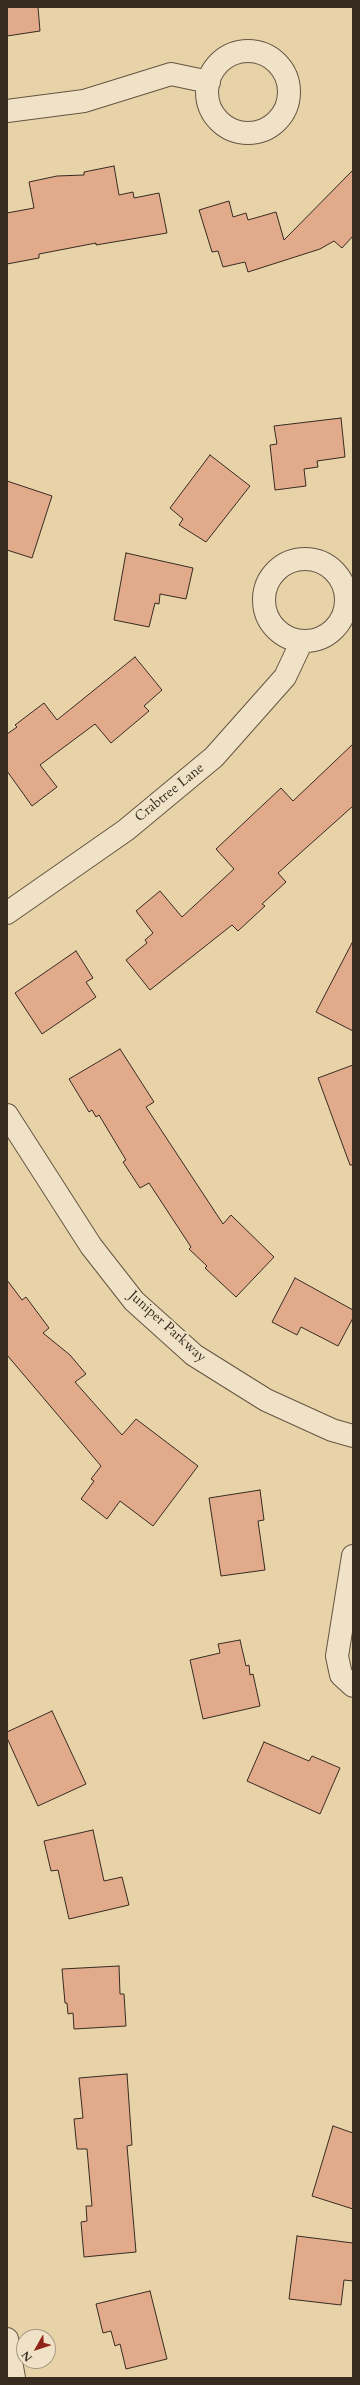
<!DOCTYPE html>
<html>
<head>
<meta charset="utf-8">
<style>
	body { margin:0 }
	#map { position:relative; width:360px; height:2385px; overflow:hidden; background:#e8d3a9; font-family:Cardo,serif }
	canvas { display:block }
	.frame { position:absolute; inset:0; border:8px solid #382b20; pointer-events:none }
	.north { position:absolute; left:16px; top:2329px; width:40px; height:40px; box-sizing:border-box; background:#f0e2c7; border:1px solid #a69984; border-radius:50%; rotate:231deg; font-size:11px; font-weight:700; line-height:16px; text-align:center; color:#382b20 }
	.north::after { content:''; display:block; margin:auto; width:14px; height:18px; background:#8f2418; clip-path:polygon(50% 0,100% 100%,50% 72%,0 100%) }
</style>
</head>
<body>
<div id="map">
<canvas width="360" height="2385"></canvas>
<div class="frame"></div>
<div class="north">N</div>
</div>
<script>
const ctx = document.querySelector('canvas').getContext('2d');
ctx.lineJoin = 'round';
function fillPath(path, color) {
  ctx.fillStyle = color;
  ctx.fill(path, 'evenodd');
}
function toPath(rows) {
  const path = new Path2D();
  for (const r of rows) {
    if (r.length === 3) {
      path.moveTo(r[0] + r[2], r[1]);
      path.arc(r[0], r[1], r[2], 0, 2 * Math.PI);
      continue;
    }
    path.moveTo(r[0], r[1]);
    for (let i = 2; i < r.length; i += 2) path.lineTo(r[i], r[i + 1]);
  }
  return path;
}
function trace(path, color, width, dash) {
  ctx.strokeStyle = color;
  ctx.lineWidth = width;
  ctx.lineCap = dash ? 'butt' : 'round';
  ctx.setLineDash(dash || []);
  ctx.stroke(path);
}
function write(font, color, halo, rows, align = 'center') {
  ctx.font = font + ' Cardo,serif';
  ctx.lineWidth = 4;
  ctx.setLineDash([]);
  ctx.textBaseline = 'middle';
  ctx.strokeStyle = halo;
  ctx.fillStyle = color;
  for (const [text, x, y, turn = 0] of rows) {
    ctx.save();
    ctx.translate(x, y);
    ctx.rotate((+turn || 0) * Math.PI / 180);
    ctx.textAlign = isNaN(turn) ? turn : align;
    if (halo) ctx.strokeText(text, 0, 0);
    ctx.fillText(text, 0, 0);
    ctx.restore();
  }
}
const building = toPath([
	[7,7,38,7,40,31,7,36,7,7],
	[114,166,119,195,133,192,134,198,159,193,167,233,96,245,96,243,39,254,39,258,7,264,7,213,34,208,29,182,57,176,84,175,84,172,114,166],
	[353,170,353,236,342,248,334,241,320,249,248,272,245,262,223,267,218,251,212,252,199,210,229,201,233,217,246,213,248,220,276,212,284,240,353,170],
	[341,418,345,457,317,461,318,467,304,469,306,486,275,490,270,445,277,444,274,426,341,418],
	[210,455,250,486,206,542,179,525,183,519,170,508,210,455],
	[7,481,52,496,32,558,7,550,7,481],
	[126,553,193,568,186,599,160,594,159,604,155,603,149,627,114,620,126,553],
	[135,657,162,690,144,706,149,711,111,743,95,724,40,765,57,787,32,806,7,771,7,734,17,727,15,725,44,703,57,720,135,657],
	[353,744,353,806,278,873,286,882,262,904,265,906,238,931,232,925,150,990,126,960,147,943,145,940,153,933,136,911,160,891,182,917,234,869,216,849,281,788,293,801,353,744],
	[353,941,353,1031,316,1012,353,941],
	[76,951,93,978,86,982,96,997,42,1034,15,993,76,951],
	[120,1049,154,1102,146,1107,223,1224,231,1215,274,1257,236,1297,205,1268,207,1266,189,1249,191,1247,149,1183,140,1188,123,1162,126,1160,99,1115,96,1117,92,1110,89,1112,69,1079,120,1049],
	[353,1065,353,1165,350,1165,318,1078,353,1065],
	[295,1278,353,1310,353,1318,338,1346,301,1327,297,1335,272,1322,295,1278],
	[7,1280,22,1300,26,1297,49,1328,43,1333,70,1355,86,1374,75,1382,122,1435,136,1419,198,1466,153,1526,120,1501,107,1519,81,1499,94,1481,91,1479,101,1466,7,1355,7,1280],
	[260,1490,264,1520,258,1521,265,1570,221,1576,209,1498,260,1490],
	[240,1640,246,1666,249,1665,250,1675,253,1674,260,1706,203,1719,190,1660,220,1653,218,1644,240,1640],
	[52,1711,86,1784,38,1806,7,1738,7,1732,52,1711],
	[264,1742,309,1761,312,1756,340,1768,320,1814,247,1781,264,1742],
	[93,1830,104,1881,122,1877,129,1905,69,1919,58,1870,51,1871,44,1841,93,1830],
	[119,1966,120,1994,124,1994,126,2026,74,2029,73,2013,68,2014,67,2003,65,2003,62,1969,119,1966],
	[127,2074,132,2145,127,2146,136,2252,84,2257,81,2222,87,2221,86,2206,92,2206,87,2149,77,2149,74,2119,83,2118,79,2078,127,2074],
	[333,2126,353,2133,353,2209,312,2196,333,2126],
	[297,2236,353,2243,353,2281,344,2280,341,2305,289,2299,297,2236],
	[150,2291,167,2359,126,2369,120,2344,115,2346,111,2331,103,2333,96,2304,150,2291]
]);
const minor = toPath([
	[248,92,41],
	[7,111,84,101,171,74,209,82],
	[305,600,41],
	[7,913,126,830,214,757,285,677,302,641],
	[7,1115,91,1246,134,1301,194,1355,266,1400,332,1430,353,1436],
	[353,1556,337,1656,341,1675,353,1686],
	[7,2339,14,2378]
]);
const streetNames = [
	["Crabtree Lane",170,793,-39],
	["Juniper Parkway",167,1327,42]
];
fillPath(building, '#e0aa8b');
trace(building, '#382b20', 1);
trace(minor, '#645542', 24);
trace(minor, '#f0e2c7', 22);
write('14px', '#382b20', '#f0e2c7', streetNames);
</script>
</body>
</html>
